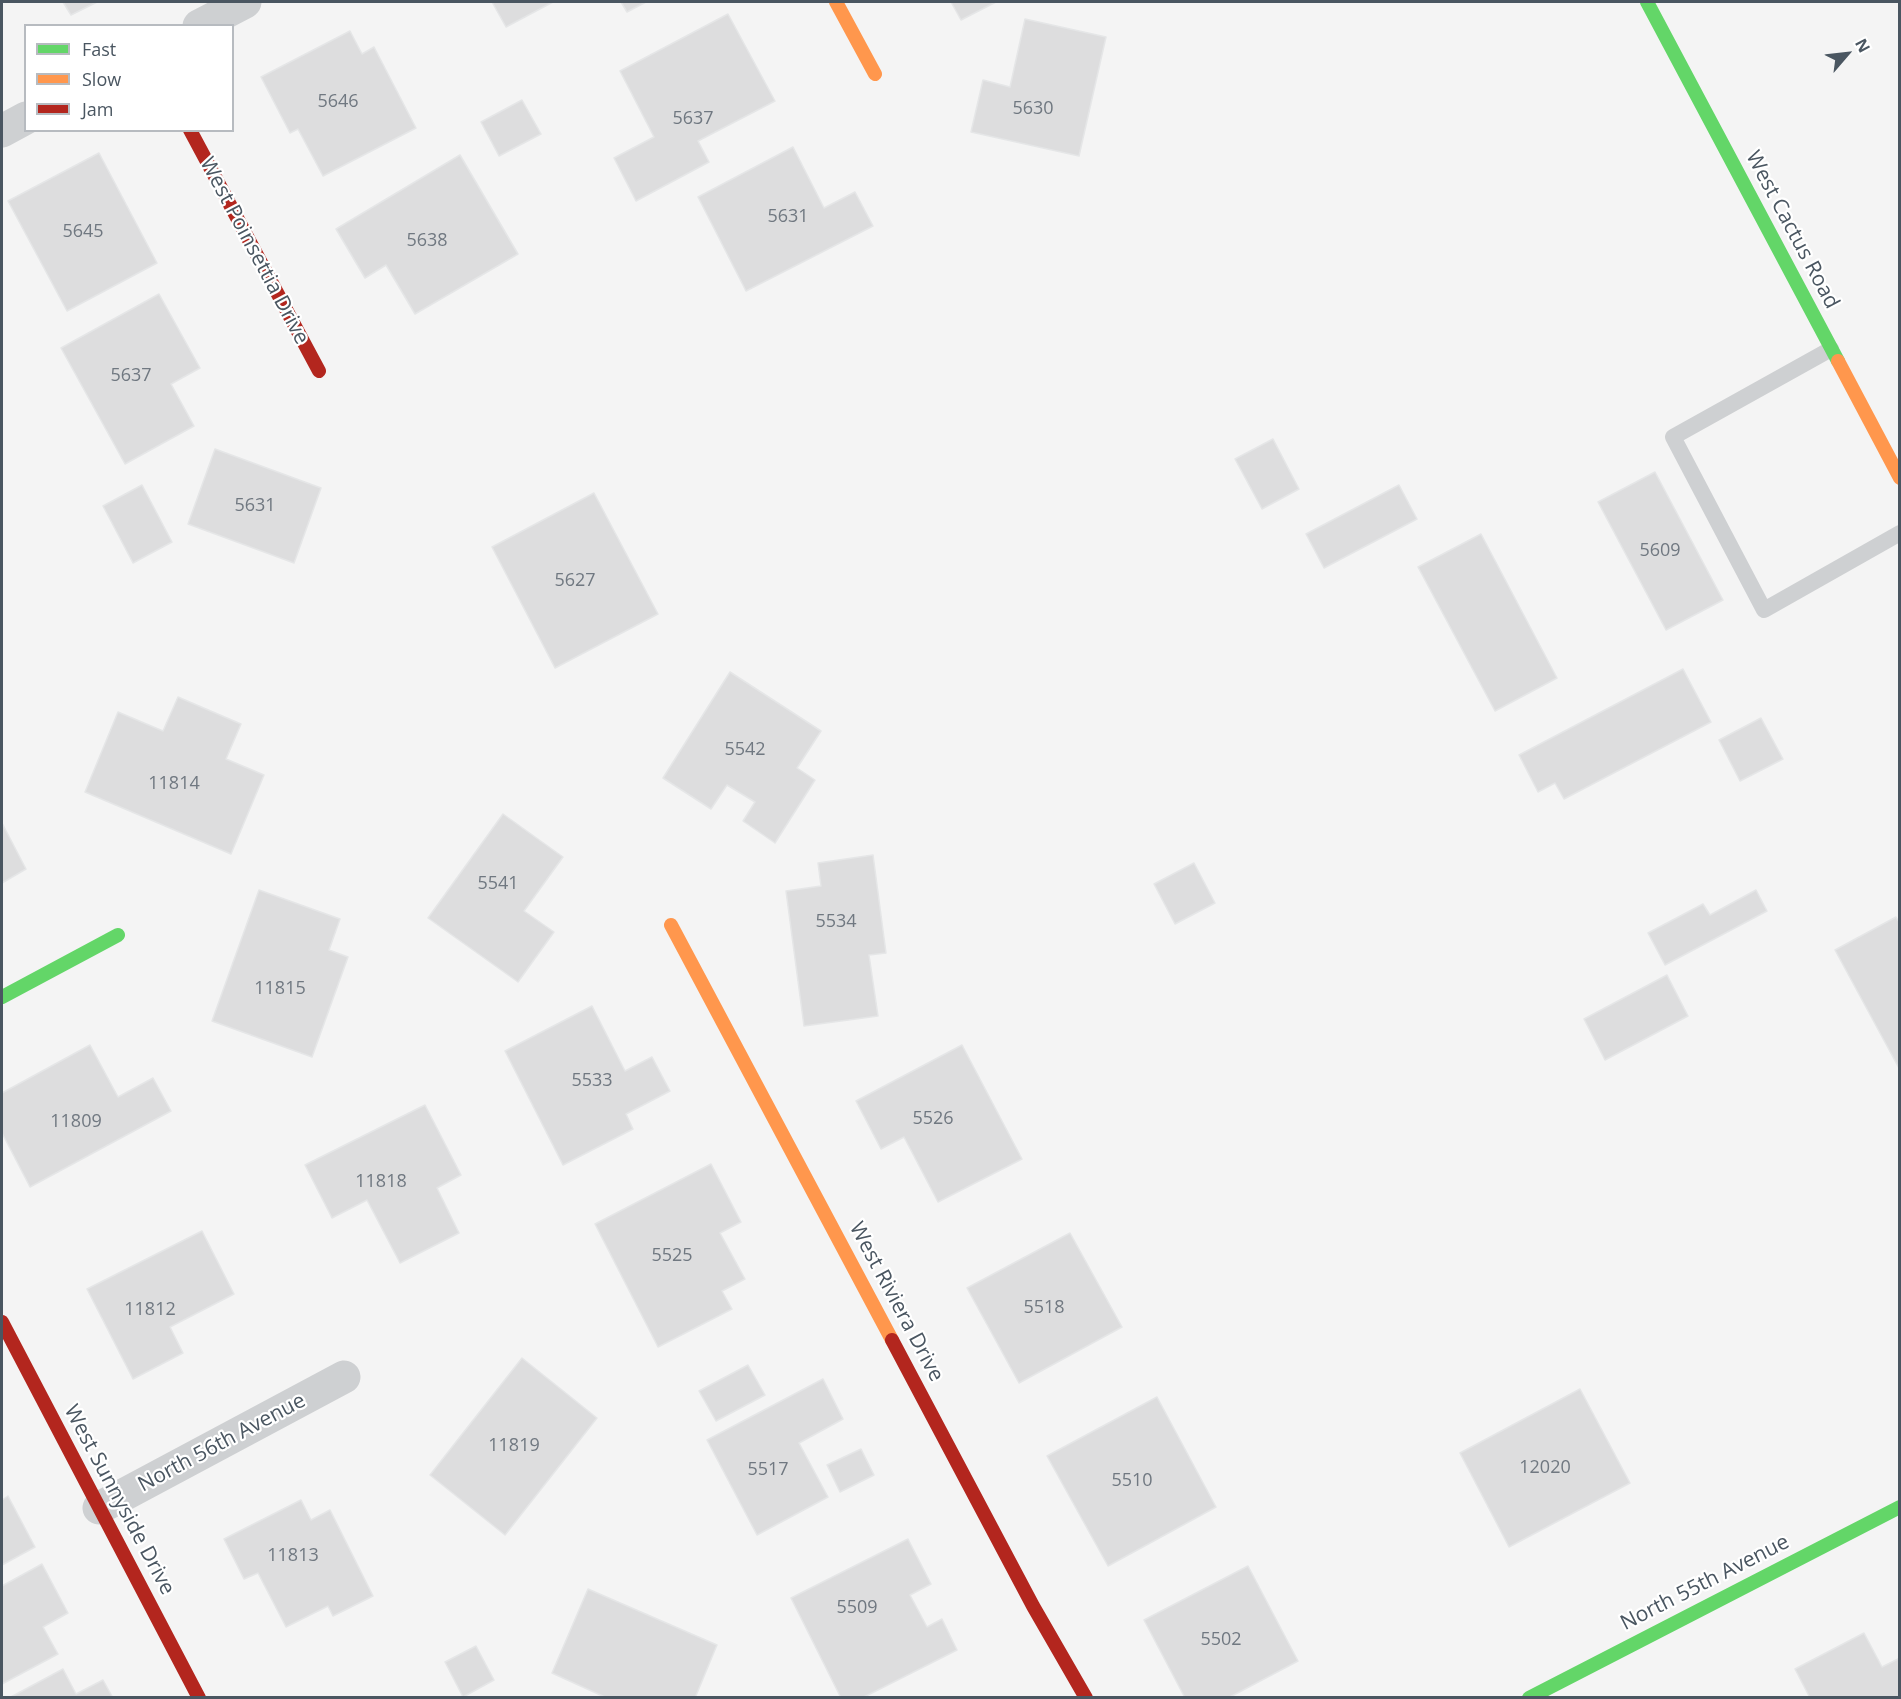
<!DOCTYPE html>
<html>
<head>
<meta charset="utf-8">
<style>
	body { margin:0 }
	#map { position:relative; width:1901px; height:1699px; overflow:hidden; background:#f4f4f4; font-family:"Open Sans",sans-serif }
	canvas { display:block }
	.frame { position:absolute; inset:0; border:3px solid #4a5661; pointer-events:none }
	.legend { position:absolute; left:24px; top:24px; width:210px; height:108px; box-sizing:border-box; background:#fff; border:2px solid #b7bbc0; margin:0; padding:8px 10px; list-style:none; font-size:18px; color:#4a5661 }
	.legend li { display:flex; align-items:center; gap:12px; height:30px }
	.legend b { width:30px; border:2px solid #b7bbc0 }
	.north { position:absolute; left:1817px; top:24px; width:60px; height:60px; -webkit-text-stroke:4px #fff; paint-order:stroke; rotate:62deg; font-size:16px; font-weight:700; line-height:24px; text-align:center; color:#4a5661 }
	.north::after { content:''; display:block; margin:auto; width:21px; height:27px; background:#4a5661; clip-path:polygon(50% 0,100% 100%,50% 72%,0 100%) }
</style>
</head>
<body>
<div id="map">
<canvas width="1901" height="1699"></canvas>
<div class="frame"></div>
<ul class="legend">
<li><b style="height:8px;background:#63d668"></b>Fast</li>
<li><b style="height:8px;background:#ff974d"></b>Slow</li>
<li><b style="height:8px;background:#b3261e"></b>Jam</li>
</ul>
<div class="north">N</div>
</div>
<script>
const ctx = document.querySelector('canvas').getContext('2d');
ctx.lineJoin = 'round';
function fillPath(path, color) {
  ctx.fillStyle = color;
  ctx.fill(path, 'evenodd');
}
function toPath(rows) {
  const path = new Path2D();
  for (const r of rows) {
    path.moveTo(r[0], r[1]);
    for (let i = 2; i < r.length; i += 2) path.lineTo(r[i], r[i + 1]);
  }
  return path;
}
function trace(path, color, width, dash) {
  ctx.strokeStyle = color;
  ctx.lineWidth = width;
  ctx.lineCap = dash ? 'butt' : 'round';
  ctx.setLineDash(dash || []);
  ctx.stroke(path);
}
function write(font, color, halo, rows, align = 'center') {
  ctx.font = font + ' "Open Sans",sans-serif';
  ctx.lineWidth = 4.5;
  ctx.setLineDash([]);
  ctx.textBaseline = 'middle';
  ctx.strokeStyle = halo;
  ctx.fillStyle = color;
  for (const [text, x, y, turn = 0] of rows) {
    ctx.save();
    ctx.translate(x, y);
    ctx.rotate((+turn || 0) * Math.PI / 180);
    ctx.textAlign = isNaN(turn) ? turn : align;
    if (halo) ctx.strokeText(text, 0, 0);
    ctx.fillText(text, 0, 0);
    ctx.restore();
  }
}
const building = toPath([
	[63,2,97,2,71,15,63,2],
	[492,2,553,2,506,27,492,2],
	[621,2,646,2,627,12,621,2],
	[951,2,996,2,961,20,951,2],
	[728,14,775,101,698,141,709,162,636,201,614,158,654,137,620,71,728,14],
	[1025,19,1106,37,1079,156,971,132,983,80,1010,87,1025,19],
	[350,31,362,54,374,47,416,128,323,176,298,129,290,133,261,77,350,31],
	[522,100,541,134,499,156,481,122,522,100],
	[793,147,824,208,855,192,873,226,746,291,698,197,793,147],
	[99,153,157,263,67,311,8,201,99,153],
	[460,155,518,254,415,314,386,265,365,278,336,229,460,155],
	[159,294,200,368,171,384,194,426,125,464,61,348,159,294],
	[1273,439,1299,489,1262,509,1235,459,1273,439],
	[215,449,321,488,294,563,188,524,215,449],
	[1655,472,1723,600,1666,630,1598,502,1655,472],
	[142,485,172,542,133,563,103,506,142,485],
	[1399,485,1417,519,1324,568,1306,534,1399,485],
	[594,493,658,614,555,668,492,547,594,493],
	[1481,534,1557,678,1495,711,1418,567,1481,534],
	[1683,669,1711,722,1564,799,1555,783,1538,792,1519,755,1683,669],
	[730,672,821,731,797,768,815,780,775,843,743,821,755,802,727,785,711,809,663,778,730,672],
	[178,697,241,724,226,759,264,775,231,854,85,792,118,712,163,731,178,697],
	[1761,718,1783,759,1740,781,1719,740,1761,718],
	[503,814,563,857,524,911,554,932,518,982,428,918,503,814],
	[2,823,26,869,2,883,2,823],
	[873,855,886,953,869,955,878,1016,804,1026,786,891,821,886,818,863,873,855],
	[1194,863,1215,903,1175,924,1154,884,1194,863],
	[259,890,340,919,329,950,348,957,312,1057,212,1021,259,890],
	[1756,890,1767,911,1665,965,1648,933,1703,904,1710,915,1756,890],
	[1896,917,1900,924,1900,1070,1835,950,1896,917],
	[1667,975,1688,1016,1605,1060,1584,1019,1667,975],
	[592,1006,625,1071,652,1057,670,1091,626,1114,633,1129,563,1165,505,1051,592,1006],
	[90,1045,118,1097,153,1078,171,1111,30,1187,2,1133,2,1093,90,1045],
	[962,1045,1022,1159,938,1202,904,1137,881,1149,856,1101,962,1045],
	[425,1105,461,1175,437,1188,459,1233,400,1263,367,1200,332,1218,305,1165,425,1105],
	[711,1164,741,1222,720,1233,745,1279,722,1291,732,1309,658,1347,595,1224,711,1164],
	[202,1231,234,1294,170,1327,183,1353,133,1379,87,1289,202,1231],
	[1070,1233,1122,1327,1019,1383,967,1288,1070,1233],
	[522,1358,597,1418,505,1535,430,1475,522,1358],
	[748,1365,765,1395,716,1421,699,1391,748,1365],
	[823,1379,843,1419,799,1443,828,1497,757,1535,707,1440,823,1379],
	[1580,1389,1630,1483,1509,1547,1460,1453,1580,1389],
	[1157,1397,1216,1507,1108,1566,1047,1456,1157,1397],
	[861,1449,874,1475,840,1492,827,1465,861,1449],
	[8,1496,35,1547,2,1565,2,1500,8,1496],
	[301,1500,311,1520,330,1510,373,1596,333,1616,328,1606,286,1627,258,1573,244,1579,224,1539,301,1500],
	[908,1539,931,1584,910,1595,927,1627,942,1619,957,1650,862,1698,841,1698,791,1598,908,1539],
	[42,1564,68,1613,43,1627,58,1654,2,1684,2,1586,42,1564],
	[1248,1566,1298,1661,1228,1698,1185,1698,1144,1620,1248,1566],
	[588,1589,717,1645,695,1698,607,1698,552,1673,588,1589],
	[1864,1633,1882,1667,1900,1658,1900,1698,1810,1698,1795,1669,1864,1633],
	[476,1646,494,1680,463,1697,445,1662,476,1646],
	[63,1669,76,1694,103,1680,113,1698,9,1698,63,1669]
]);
const lane = toPath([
	[1831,349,1673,437,1764,610,1900,533]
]);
const street = toPath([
	[199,26,245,2],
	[2,131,26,118],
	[99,1508,344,1377]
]);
const fast = toPath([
	[1647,2,1838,361],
	[2,997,118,935],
	[1529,1698,1900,1507]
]);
const slow = toPath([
	[836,2,875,74],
	[1838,361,1900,478],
	[671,925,892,1340]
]);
const jam = toPath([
	[190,130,319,371],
	[2,1322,199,1698],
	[892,1340,1033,1606,1086,1698]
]);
const numberNames = [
	["5646",338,102],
	["5630",1033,109],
	["5637",693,119],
	["5631",788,217],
	["5645",83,232],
	["5638",427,241],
	["5637",131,376],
	["5631",255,506],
	["5609",1660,551],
	["5627",575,581],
	["5542",745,750],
	["11814",174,784],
	["5541",498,884],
	["5534",836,922],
	["11815",280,989],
	["5533",592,1081],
	["5526",933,1119],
	["11809",76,1122],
	["11818",381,1182],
	["5525",672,1256],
	["5518",1044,1308],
	["11812",150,1310],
	["11819",514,1446],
	["12020",1545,1468],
	["5517",768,1470],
	["5510",1132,1481],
	["11813",293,1556],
	["5509",857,1608],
	["5502",1221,1640]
];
const streetNames = [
	["West Cactus Road",1792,230,62],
	["West Poinsettia Drive",254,251,62],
	["West Riviera Drive",896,1302,62],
	["North 56th Avenue",222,1443,-28],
	["West Sunnyside Drive",119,1500,62],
	["North 55th Avenue",1705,1583,-27]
];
fillPath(building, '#ddddde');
trace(building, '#e5e6e7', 1.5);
trace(lane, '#ced0d2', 16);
trace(street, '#ced0d2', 33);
trace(fast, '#63d668', 14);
trace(slow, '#ff974d', 14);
trace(jam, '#b3261e', 14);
write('18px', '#707881', null, numberNames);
write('21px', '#4a5661', '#fff', streetNames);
</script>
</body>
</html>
